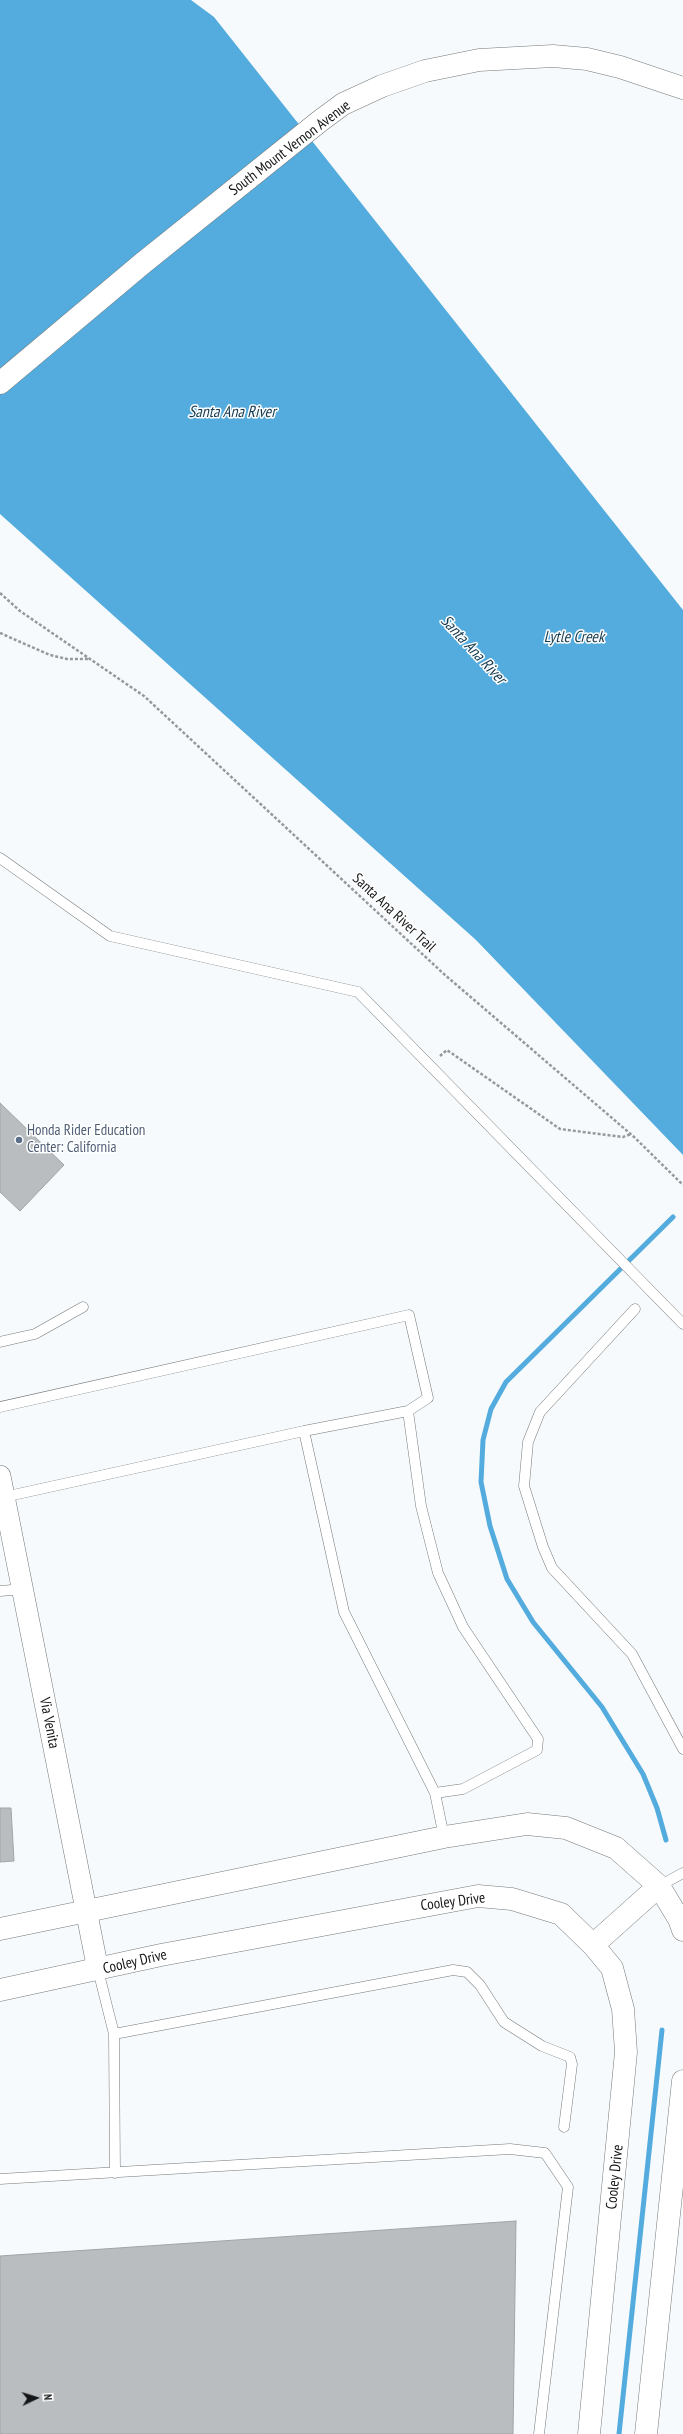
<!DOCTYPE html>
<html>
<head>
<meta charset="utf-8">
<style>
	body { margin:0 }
	#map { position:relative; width:683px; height:2434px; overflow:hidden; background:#f7fafc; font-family:"PT Sans Narrow",sans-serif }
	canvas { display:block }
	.north { position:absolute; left:16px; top:2378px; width:40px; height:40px; -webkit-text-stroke:3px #fff; paint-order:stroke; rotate:86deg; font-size:11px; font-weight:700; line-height:16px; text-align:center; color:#141516 }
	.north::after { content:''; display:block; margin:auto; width:14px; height:18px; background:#141516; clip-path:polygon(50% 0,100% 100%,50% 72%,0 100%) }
</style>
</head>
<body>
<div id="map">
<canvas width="683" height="2434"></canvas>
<div class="north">N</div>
</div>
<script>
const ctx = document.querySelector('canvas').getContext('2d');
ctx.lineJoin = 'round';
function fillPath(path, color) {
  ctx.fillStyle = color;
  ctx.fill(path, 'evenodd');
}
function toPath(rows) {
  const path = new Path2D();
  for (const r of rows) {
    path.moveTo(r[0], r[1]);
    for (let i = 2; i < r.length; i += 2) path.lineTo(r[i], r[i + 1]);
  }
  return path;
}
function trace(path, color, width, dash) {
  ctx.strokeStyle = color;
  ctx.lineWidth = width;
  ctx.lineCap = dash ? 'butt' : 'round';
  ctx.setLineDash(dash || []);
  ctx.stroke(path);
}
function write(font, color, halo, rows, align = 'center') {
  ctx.font = font + ' "PT Sans Narrow",sans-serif';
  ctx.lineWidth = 3;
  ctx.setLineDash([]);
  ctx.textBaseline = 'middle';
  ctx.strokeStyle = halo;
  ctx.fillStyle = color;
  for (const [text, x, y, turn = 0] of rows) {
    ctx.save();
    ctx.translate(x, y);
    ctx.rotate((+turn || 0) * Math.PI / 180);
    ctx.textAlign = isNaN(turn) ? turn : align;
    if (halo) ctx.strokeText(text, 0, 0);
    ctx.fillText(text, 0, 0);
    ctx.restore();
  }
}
const water = toPath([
	[0,0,191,0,214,17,683,610,683,1155,476,940,0,514]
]);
const stream = toPath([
	[666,1840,657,1808,643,1774,602,1707,533,1622,507,1579,490,1526,481,1482,483,1440,491,1409,506,1382,673,1217],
	[619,2434,662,2030]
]);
const building = toPath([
	[0,1103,64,1165,20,1211,0,1192,0,1103],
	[0,1808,11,1808,14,1861,0,1862,0,1808],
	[516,2221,513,2434,0,2434,0,2256,516,2221]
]);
const path = toPath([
	[0,593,20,611,144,696,445,975,633,1136,683,1185],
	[0,633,50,655,67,659,89,659],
	[440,1056,447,1050,560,1129,623,1137,631,1134]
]);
const service = toPath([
	[0,858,110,936,358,992,683,1324],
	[635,1309,540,1412,528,1442,524,1486,543,1547,552,1568,632,1654,683,1749],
	[0,1342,35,1334,83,1307],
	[0,1407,409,1315,428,1398,408,1411,421,1506,438,1573,463,1627,538,1739,537,1750,463,1789,435,1793,444,1837],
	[304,1431,344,1612,435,1793],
	[4,1497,304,1431,408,1411],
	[0,1591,23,1589],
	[659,1886,683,1873],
	[98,1970,114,2034,115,2173],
	[114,2034,453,1970,467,1972,480,1985,504,2022,542,2046,570,2057,572,2064,564,2127],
	[0,2179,510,2149,545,2153,568,2187,539,2434]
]);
const minor = toPath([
	[0,1476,98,1970]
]);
const tertiary = toPath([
	[0,1929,444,1837,527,1824,566,1828,616,1848,659,1886,679,1919,683,1930],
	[593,1945,659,1886],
	[0,1990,161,1955,478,1896,512,1899,561,1914,593,1945,612,1968,623,2009,626,2052,589,2434],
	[646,2434,683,2081]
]);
const primary = toPath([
	[0,383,143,263,320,121,343,104,382,86,425,71,479,60,553,56,587,59,620,67,683,88]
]);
const markers = [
	[19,1140,4,"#5c6f8a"]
];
const streetNames = [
	["South Mount Vernon Avenue",290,148,-37],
	["Santa Ana River Trail",394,913,43],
	["Via Venita",49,1723,79],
	["Cooley Drive",453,1902,-7],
	["Cooley Drive",135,1962,-13],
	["Cooley Drive",615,2177,-84]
];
const serviceNames = [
	["Honda Rider Education",27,1131],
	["Center: California",27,1148]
];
const waterNames = [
	["Santa Ana River",232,412],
	["Lytle Creek",574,637],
	["Santa Ana River",473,650,47]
];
fillPath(water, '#53acdd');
trace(stream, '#53acdd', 5);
fillPath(building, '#babdbf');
trace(building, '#a2a4a6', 1);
trace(service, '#76797a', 11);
trace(minor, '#76797a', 22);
trace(tertiary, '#76797a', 23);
trace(primary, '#76797a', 23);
trace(path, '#969899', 2.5, [3, 2]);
trace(service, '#fff', 10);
trace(minor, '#fff', 21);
trace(tertiary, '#fff', 22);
trace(primary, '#fff', 22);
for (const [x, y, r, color] of markers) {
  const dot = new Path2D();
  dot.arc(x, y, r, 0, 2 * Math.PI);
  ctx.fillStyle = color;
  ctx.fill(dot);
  trace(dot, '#fff', 1.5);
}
write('15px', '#141516', '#fff', streetNames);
write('15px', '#4e5e75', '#fff', serviceNames, 'left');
write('italic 16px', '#143a4f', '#fff', waterNames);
</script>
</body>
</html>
